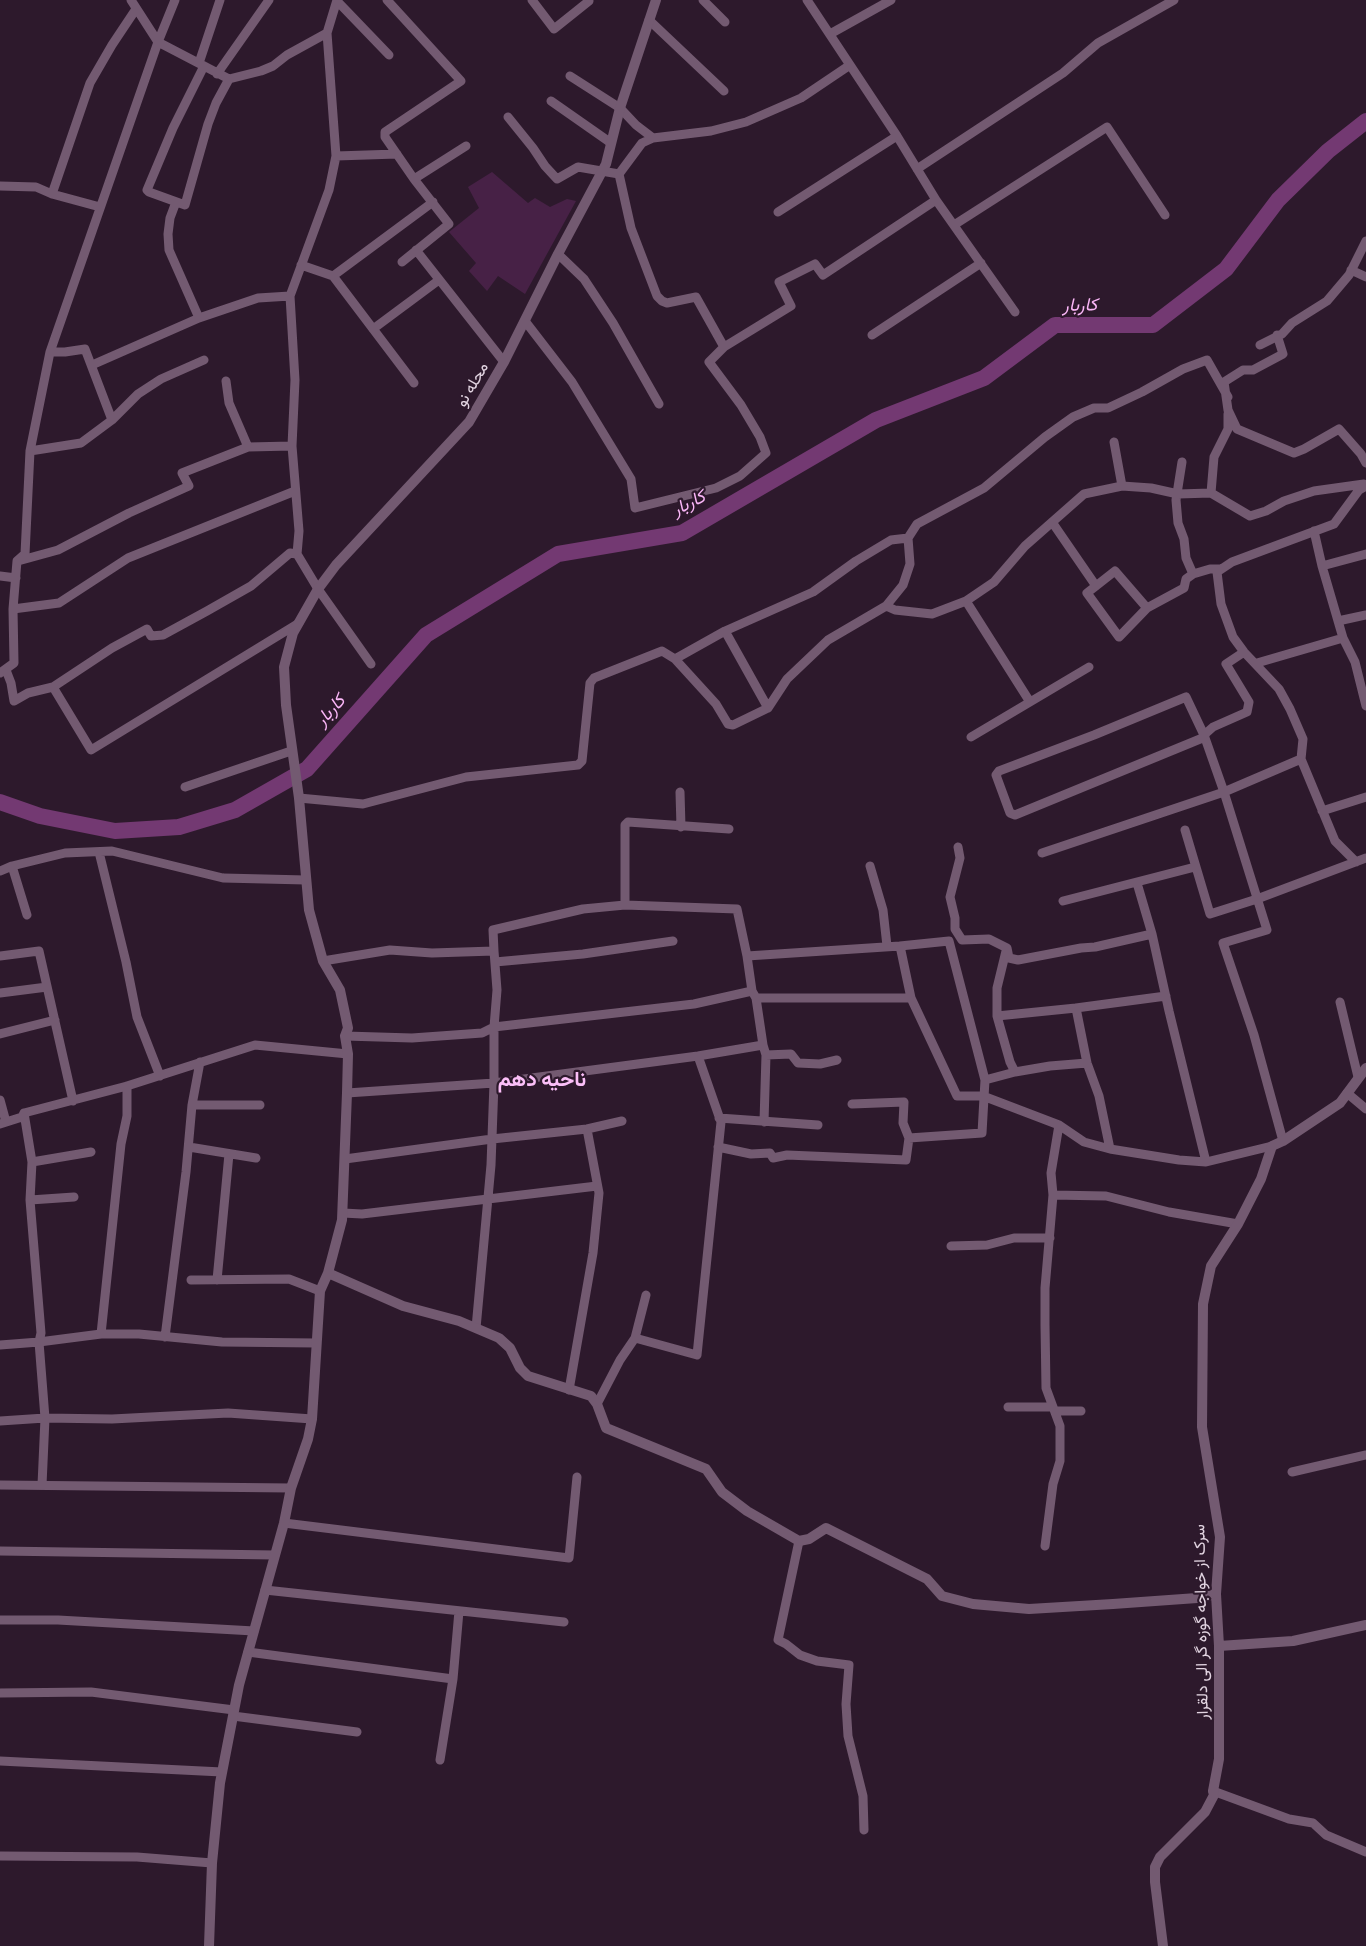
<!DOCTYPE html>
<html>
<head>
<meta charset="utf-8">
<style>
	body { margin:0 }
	canvas { display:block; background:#2d192c }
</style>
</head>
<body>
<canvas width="1366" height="1946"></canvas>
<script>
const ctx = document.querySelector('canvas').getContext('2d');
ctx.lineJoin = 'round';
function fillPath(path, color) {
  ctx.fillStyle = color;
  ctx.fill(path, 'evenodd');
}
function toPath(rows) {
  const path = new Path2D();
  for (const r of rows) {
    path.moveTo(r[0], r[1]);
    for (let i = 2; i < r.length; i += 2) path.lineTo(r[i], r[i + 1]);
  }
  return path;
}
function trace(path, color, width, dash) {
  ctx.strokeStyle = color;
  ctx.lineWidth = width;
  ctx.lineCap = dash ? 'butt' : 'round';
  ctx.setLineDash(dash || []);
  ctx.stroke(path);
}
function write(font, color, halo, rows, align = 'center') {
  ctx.font = font + ' "Source Serif 4",Vazirmatn,serif';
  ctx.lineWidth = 4.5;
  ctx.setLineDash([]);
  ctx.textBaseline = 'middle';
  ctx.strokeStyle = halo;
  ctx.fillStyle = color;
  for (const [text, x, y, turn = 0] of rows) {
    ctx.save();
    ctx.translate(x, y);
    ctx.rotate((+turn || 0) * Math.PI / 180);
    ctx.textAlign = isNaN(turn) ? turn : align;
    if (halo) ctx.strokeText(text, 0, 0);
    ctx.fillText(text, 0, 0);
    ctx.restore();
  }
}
const green = toPath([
	[492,172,528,203,535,198,550,207,567,199,576,201,525,294,498,276,487,291,469,271,476,263,449,232,479,208,468,187]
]);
const river = toPath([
	[0,802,40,816,115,831,179,827,235,810,307,769,426,635,558,554,682,533,876,420,984,378,1055,325,1153,325,1226,269,1278,200,1328,151,1366,121]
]);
const minor = toPath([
	[131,0,158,42,229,79,261,71,273,66,287,55,327,33],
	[337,0,327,33,336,156,329,190,290,296,295,380,292,446,299,531,297,554,318,589,371,664],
	[387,0,461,81,385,132,385,137,414,179,466,146],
	[532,0,554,29,589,1],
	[703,0,725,22],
	[807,0,897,136,936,200,1015,312],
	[337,1,389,55],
	[649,20,724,91],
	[830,34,891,0],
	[199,63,220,0],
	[204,66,173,128,147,190,149,192,185,205,208,124,216,103,229,79],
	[217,74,269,0],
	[570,76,620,108,636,125,653,138],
	[551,101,611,143],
	[508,117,533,148,545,166,557,179,578,167,619,174,642,143,653,138,711,131,746,122,801,98,850,65],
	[336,156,397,154],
	[917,169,1063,73,1098,43,1174,0],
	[619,174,631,228,657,296,662,301,667,303,696,297,724,347],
	[0,186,36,187,52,194,100,207],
	[52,194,90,83,112,45,136,9],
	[176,202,170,218,168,234,169,250,199,318],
	[778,212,897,136],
	[954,225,1107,127,1165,215],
	[416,250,504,362],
	[558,254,584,279,613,323,659,404],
	[402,262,449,224,414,179],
	[301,265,333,276,414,383],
	[1351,270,1366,277],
	[333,276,433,202],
	[525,321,572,382,631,479,635,508,716,488,740,476,766,453,760,437,741,405,709,362,724,347,791,306,779,282,815,264,823,275,936,200],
	[373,329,439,280],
	[872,335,981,263],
	[1277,335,1283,354,1253,370,1243,370,1224,382,1228,410,1237,429,1294,453,1304,449,1339,429,1361,454,1366,463],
	[1260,345,1282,334,1292,323,1327,301,1349,275,1366,241],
	[50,352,65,352,85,349,112,420],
	[92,365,199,318,258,298,290,296],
	[226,381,229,403,248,447],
	[1114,442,1122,486],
	[30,451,81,443,112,420,138,394,161,379,204,360],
	[1182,462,1176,500,1178,523,1184,539,1186,558,1193,574],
	[1211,493,1214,457,1228,429,1228,414],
	[1052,522,1096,586],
	[1314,531,1322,566,1343,638,1355,662,1366,706],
	[18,561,58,550,129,513,189,486,182,473,248,447,292,446],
	[1322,566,1366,554],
	[0,576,16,578],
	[966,601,1030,702],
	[886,606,895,610,932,614,966,601,994,582,1025,546,1084,494,1122,486,1151,488,1178,494,1211,493,1250,516,1266,511,1284,501,1314,491,1364,484],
	[1147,608,1115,571,1087,593,1119,637,1147,608,1184,588,1186,579,1193,574,1210,569,1220,569],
	[13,609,59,603,128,558,295,491],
	[1338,621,1366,615],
	[725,631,768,708],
	[675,659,716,704,728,724,733,725,768,708,787,679,828,640,886,606,903,585,910,564,908,538],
	[1257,663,1343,638],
	[6,670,11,683,14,701,28,693,53,687,112,648,147,629,151,636,163,635,207,611,251,586,290,553,297,554],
	[0,673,14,663,13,609,17,561,25,554,30,451,50,352,158,42,175,0],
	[53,687,91,750,299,623],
	[1204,735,1213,727,1247,712,1249,702,1226,664,1244,652],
	[971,737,1089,667],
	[1205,737,1015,815,1010,813,996,775,999,771,1094,735,1186,697,1204,735,1224,792,1267,930,1223,943,1254,1035,1283,1141],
	[1301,759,1335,841,1356,862],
	[185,787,291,751],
	[680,792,681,827],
	[299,798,363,804,466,777,578,765,582,761,590,683,594,678,662,651,675,659,725,631,813,592,856,561,891,540,908,538,917,524,984,488,1045,437,1073,417,1094,408,1108,408,1142,392,1183,369,1207,360,1228,397],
	[1322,811,1366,797],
	[1185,830,1210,914,1257,899,1366,858],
	[958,847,960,858,950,897,955,918,955,929,962,940,989,939,1007,948,1009,958,1018,960,1081,948,1095,947,1152,934],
	[99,852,126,962,137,1017,160,1076],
	[1042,853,1224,792,1301,759,1303,739,1290,709,1279,689,1244,652,1233,637,1221,604,1217,572,1232,562,1334,524,1359,490,1366,486],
	[12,866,27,915],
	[870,866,883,910,887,946],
	[0,871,12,866,65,853,112,851,223,878,306,880],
	[1137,883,1152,934,1169,1011,1206,1162],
	[1063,901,1195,867],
	[625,905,625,825,628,822,729,829],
	[1006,951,997,988,997,1016,1010,1062,1015,1072],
	[0,956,39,951,73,1101],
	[323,961,390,950,432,953,494,951,493,930,583,909,625,905,737,909,747,956],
	[495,962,583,954,673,941],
	[0,993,47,987],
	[756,998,911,998],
	[1340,1002,1358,1077],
	[1076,1008,1087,1063,1099,1096,1110,1149],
	[997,1016,1076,1008,1166,996],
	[0,1034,55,1020],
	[345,1036,412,1038,482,1033,494,1027,694,1004,752,991],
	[763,1045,766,1055,791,1054,798,1063,820,1064,837,1060],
	[985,1080,1015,1072,1050,1066,1087,1063],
	[347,1093,494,1083,698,1056,763,1045,756,998,752,991,747,956,900,946,911,998,957,1096,983,1096,1059,1125,1084,1142,1110,1149,1179,1160,1206,1162,1272,1146],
	[1347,1093,1366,1109],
	[0,1100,6,1122],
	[852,1104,904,1102,903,1123,909,1138],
	[192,1105,260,1105],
	[24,1113,32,1162,30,1200,41,1333,39,1342,45,1418,42,1485],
	[719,1118,818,1125],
	[764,1122,766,1055],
	[0,1124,22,1117,24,1113,127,1086,255,1045,348,1054],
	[1059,1125,1051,1173,1053,1195,1106,1196,1169,1212,1238,1224],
	[189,1147,256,1158],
	[718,1147,751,1154,770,1153,773,1158,787,1155,906,1160,909,1138,982,1133,985,1080,949,941,900,946],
	[345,1159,492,1139,587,1129,622,1121],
	[32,1162,91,1152],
	[30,1200,74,1197],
	[343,1213,362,1214,597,1186],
	[951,1246,987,1245,1014,1238,1050,1238],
	[191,1280,289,1279,320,1291],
	[217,1280,229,1154],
	[476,1328,491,1165,494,1083,494,1027,497,990,494,951],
	[101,1334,121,1144,127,1116,127,1086],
	[165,1337,186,1172,192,1105,200,1062],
	[635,1338,646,1295],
	[0,1345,39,1342,101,1334,139,1334,222,1342,316,1343],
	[569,1390,593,1253,599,1193,587,1129],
	[597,1404,620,1360,635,1338,697,1355,721,1122,698,1056],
	[1008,1407,1053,1407],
	[1055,1411,1081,1411],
	[0,1421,45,1418,112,1419,228,1413,312,1419],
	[1292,1472,1366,1455],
	[0,1485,291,1488],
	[284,1523,569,1558,577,1477],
	[799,1541,778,1640,786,1644,800,1655,817,1661,849,1665,846,1704,848,1736,863,1796,864,1830],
	[1045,1546,1053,1484,1060,1461,1060,1426,1046,1388,1045,1325,1045,1288,1053,1195],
	[0,1551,275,1555],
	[265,1590,564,1622],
	[0,1620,58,1620,254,1631],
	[248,1652,453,1679],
	[0,1693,91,1692,234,1710],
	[233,1716,357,1732],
	[440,1760,453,1679,459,1611],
	[0,1761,222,1772],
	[1213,1791,1289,1819,1313,1823,1326,1835,1366,1852],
	[0,1856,137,1857,212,1863]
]);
const tertiary = toPath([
	[328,1273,403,1306,459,1321,499,1338,510,1348,520,1368,528,1376,591,1396,597,1404,606,1428,706,1469,722,1492,747,1511,799,1541,809,1539,826,1528,927,1579,942,1596,973,1604,1029,1609,1113,1604,1197,1598,1216,1594],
	[1219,1646,1293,1641,1366,1625],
	[209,1946,212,1863,220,1783,239,1685,284,1523,291,1488,308,1439,312,1419,320,1291,328,1273,342,1220,347,1093,348,1054,345,1036,348,1028,340,990,323,961,309,910,299,798,286,705,284,667,293,633,318,589,336,565,469,422,504,362,558,254,606,164,620,108,656,0],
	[1163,1946,1155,1882,1155,1867,1160,1857,1205,1812,1214,1795,1213,1791,1219,1759,1219,1646,1216,1594,1220,1537,1202,1427,1203,1304,1211,1266,1238,1224,1261,1179,1272,1146,1283,1141,1340,1103,1366,1068]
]);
const streetNames = [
	["محله نو",473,385,-60],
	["سرک از خواجه گوزه گر الی دلقرار",1202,1622,-91]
];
const waterNames = [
	["کاربار",1080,306,-1],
	["کاربار",689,504,-27],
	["کاربار",331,711,-48]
];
const districtNames = [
	["ناحیه دهم",542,1081]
];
fillPath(green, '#472146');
trace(river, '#733972', 16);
trace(minor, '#735a71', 9);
trace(tertiary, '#735a71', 10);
write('16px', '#e2d4e1', '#2d192c', streetNames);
write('italic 18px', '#fab6f7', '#2d192c', waterNames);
write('bold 21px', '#fbbff8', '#2d192c', districtNames);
</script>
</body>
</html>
